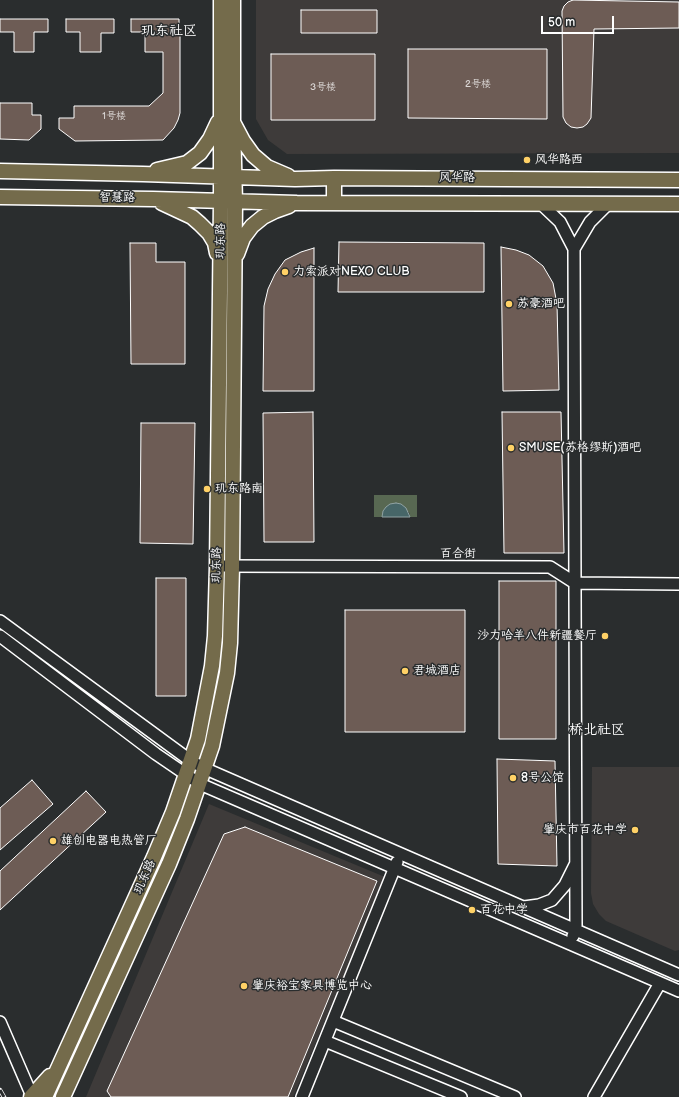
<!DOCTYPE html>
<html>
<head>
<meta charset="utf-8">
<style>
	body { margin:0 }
	#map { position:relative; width:679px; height:1097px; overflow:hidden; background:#2a2d2e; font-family:"Balsamiq Sans",sans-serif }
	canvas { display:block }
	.scale { position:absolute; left:541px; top:16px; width:73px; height:18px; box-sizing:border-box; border:2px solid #fff; border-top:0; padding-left:5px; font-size:12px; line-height:14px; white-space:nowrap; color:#fff; -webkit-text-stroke:3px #2a2d2e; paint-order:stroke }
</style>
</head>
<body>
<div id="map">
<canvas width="679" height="1097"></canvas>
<div class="scale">50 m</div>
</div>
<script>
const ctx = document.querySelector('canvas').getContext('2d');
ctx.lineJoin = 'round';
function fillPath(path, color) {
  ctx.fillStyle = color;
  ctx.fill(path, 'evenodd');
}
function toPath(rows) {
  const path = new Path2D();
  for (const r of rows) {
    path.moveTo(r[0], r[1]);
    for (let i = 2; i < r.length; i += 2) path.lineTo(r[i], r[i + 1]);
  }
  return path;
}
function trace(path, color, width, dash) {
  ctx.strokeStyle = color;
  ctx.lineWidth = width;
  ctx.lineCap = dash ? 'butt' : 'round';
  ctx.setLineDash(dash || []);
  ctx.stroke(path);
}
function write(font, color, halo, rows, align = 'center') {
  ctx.font = font + ' "Balsamiq Sans","LXGW WenKai TC",sans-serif';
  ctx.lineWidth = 3;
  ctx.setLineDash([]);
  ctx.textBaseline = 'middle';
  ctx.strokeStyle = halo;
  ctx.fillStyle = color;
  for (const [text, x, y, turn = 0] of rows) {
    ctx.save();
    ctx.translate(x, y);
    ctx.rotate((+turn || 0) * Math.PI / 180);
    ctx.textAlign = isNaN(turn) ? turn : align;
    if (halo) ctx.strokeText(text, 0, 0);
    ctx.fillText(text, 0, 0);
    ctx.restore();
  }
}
const built = toPath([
	[256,0,679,0,679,153,287,154,268,140,256,119],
	[592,767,679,767,679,950,675,951,606,921,599,914,593,904,591,893],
	[209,804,385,877,293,1097,86,1097]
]);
const green = toPath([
	[374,495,417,495,417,517,410,517,409,512,383,512,382,517,374,517]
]);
const water = toPath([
	[396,503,401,504,406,508,410,517,382,517,383,511,386,507,390,504,396,503]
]);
const building = toPath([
	[573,0,679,2,679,28,594,29,591,118,587,124,583,127,577,128,571,127,566,123,563,117,562,11,564,6,568,2,573,0],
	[301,10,377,10,377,33,301,33,301,10],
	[0,19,48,19,48,32,34,32,34,52,14,52,14,32,0,32,0,19],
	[66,19,114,19,114,33,101,33,101,52,80,52,80,32,66,32,66,19],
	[131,19,179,19,179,32,180,32,180,113,178,120,174,128,163,140,75,141,59,129,59,118,74,118,74,106,149,106,163,93,163,52,145,52,145,32,131,32,131,19],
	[408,49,547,49,547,119,408,118,408,49],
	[271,54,375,54,375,120,271,120,271,54],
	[0,103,32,103,32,115,41,115,41,129,29,140,0,139,0,103],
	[339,242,484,243,484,292,338,292,339,242],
	[130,243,156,243,156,262,185,262,185,364,131,364,130,243],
	[501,247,516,250,529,255,543,266,553,283,557,304,559,390,503,391,501,247],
	[314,248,314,391,263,391,264,306,268,289,275,274,285,260,301,252,314,248],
	[313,412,314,542,264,542,263,413,313,412],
	[502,412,561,412,564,553,504,553,502,412],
	[141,423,195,423,193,544,140,543,141,423],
	[156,578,186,578,186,696,156,696,156,578],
	[499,581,556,581,556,739,499,739,499,581],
	[345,610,465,610,465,732,345,732,345,610],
	[497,759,555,761,557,866,498,864,497,759],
	[32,780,53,804,0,850,0,808,32,780],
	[86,791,106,812,0,910,0,871,86,791],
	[245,827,377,881,288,1097,111,1097,107,1091,224,834,245,827]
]);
const minor = toPath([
	[540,203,560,222,574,249,576,930,573,936],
	[574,249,590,222,608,204],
	[224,566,550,567,575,583,679,584],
	[0,621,191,761,206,769,679,975],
	[0,636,156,754,200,784,679,991],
	[524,907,539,905,552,900,565,885,575,865],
	[333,1021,515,1097],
	[0,1022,32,1096],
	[325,1041,461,1097],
	[302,1097,397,862],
	[594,1097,660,983]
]);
const major = toPath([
	[234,124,243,141,253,155,267,167,288,176],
	[157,170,187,163,200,153,210,139,218,122],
	[0,171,143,174,295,179,334,178,679,180],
	[334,178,334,203],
	[0,197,153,199,297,203,679,204],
	[162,203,192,217,200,224,209,233,215,243,217,253],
	[237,254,243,238,252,226,263,217,275,211,289,206],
	[31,1097,50,1076],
	[45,1097,154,857,173,812,198,739,212,666,215,636,217,566,221,201,221,0],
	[63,1097,169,864,187,819,212,746,227,673,230,643,232,567,235,202,233,121,233,0]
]);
const rail = toPath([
	[0,1090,4,1097]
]);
const markers = [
	[527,160,4,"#ffd166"],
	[285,272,4,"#ffd166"],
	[509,304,4,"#ffd166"],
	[511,448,4,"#ffd166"],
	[207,489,4,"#ffd166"],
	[605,636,4,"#ffd166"],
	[405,671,4,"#ffd166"],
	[513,778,4,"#ffd166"],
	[635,830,4,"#ffd166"],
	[53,841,4,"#ffd166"],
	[472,910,4,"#ffd166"],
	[244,986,4,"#ffd166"]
];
const numberNames = [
	["2号楼",478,84],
	["3号楼",323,87],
	["1号楼",114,116]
];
const poiNames = [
	["风华路西",535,160],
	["力索派对NEXO CLUB",293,272],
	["苏豪酒吧",517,304],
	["SMUSE(苏格缪斯)酒吧",519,448],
	["玑东路南",215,489],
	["沙力哈羊八件新疆餐厅",597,636,"right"],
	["君城酒店",413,671],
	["8号公馆",521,778],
	["肇庆市百花中学",627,830,"right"],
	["雄创电器电热管厂",61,841],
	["百花中学",480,910],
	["肇庆裕宝家具博览中心",252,986]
];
const streetNames = [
	["风华路",457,178],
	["智慧路",117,198,1],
	["玑东路",221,241,-89],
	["百合街",458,554],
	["玑东路",217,565,-89],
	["玑东路",145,877,-66]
];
const quarterNames = [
	["玑东社区",169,31],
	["桥北社区",597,730]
];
fillPath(built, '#3e3b3a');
fillPath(green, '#586852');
fillPath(water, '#476668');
trace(water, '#91a3a4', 1);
fillPath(building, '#6d5c55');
trace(building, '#fff', 1);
trace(minor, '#fff', 14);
trace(major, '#fff', 17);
trace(minor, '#2a2d2e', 11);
trace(major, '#746b4b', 14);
trace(rail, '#fff', 4.5);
trace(rail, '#2a2d2e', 3, [9]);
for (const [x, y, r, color] of markers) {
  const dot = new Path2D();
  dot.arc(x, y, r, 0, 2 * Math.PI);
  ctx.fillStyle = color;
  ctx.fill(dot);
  trace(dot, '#2a2d2e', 1.5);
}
write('10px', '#dad6d4', null, numberNames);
write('12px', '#fff', '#2a2d2e', poiNames, 'left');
write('12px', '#fff', '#2a2d2e', streetNames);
write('14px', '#fff', '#2a2d2e', quarterNames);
</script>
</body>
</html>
